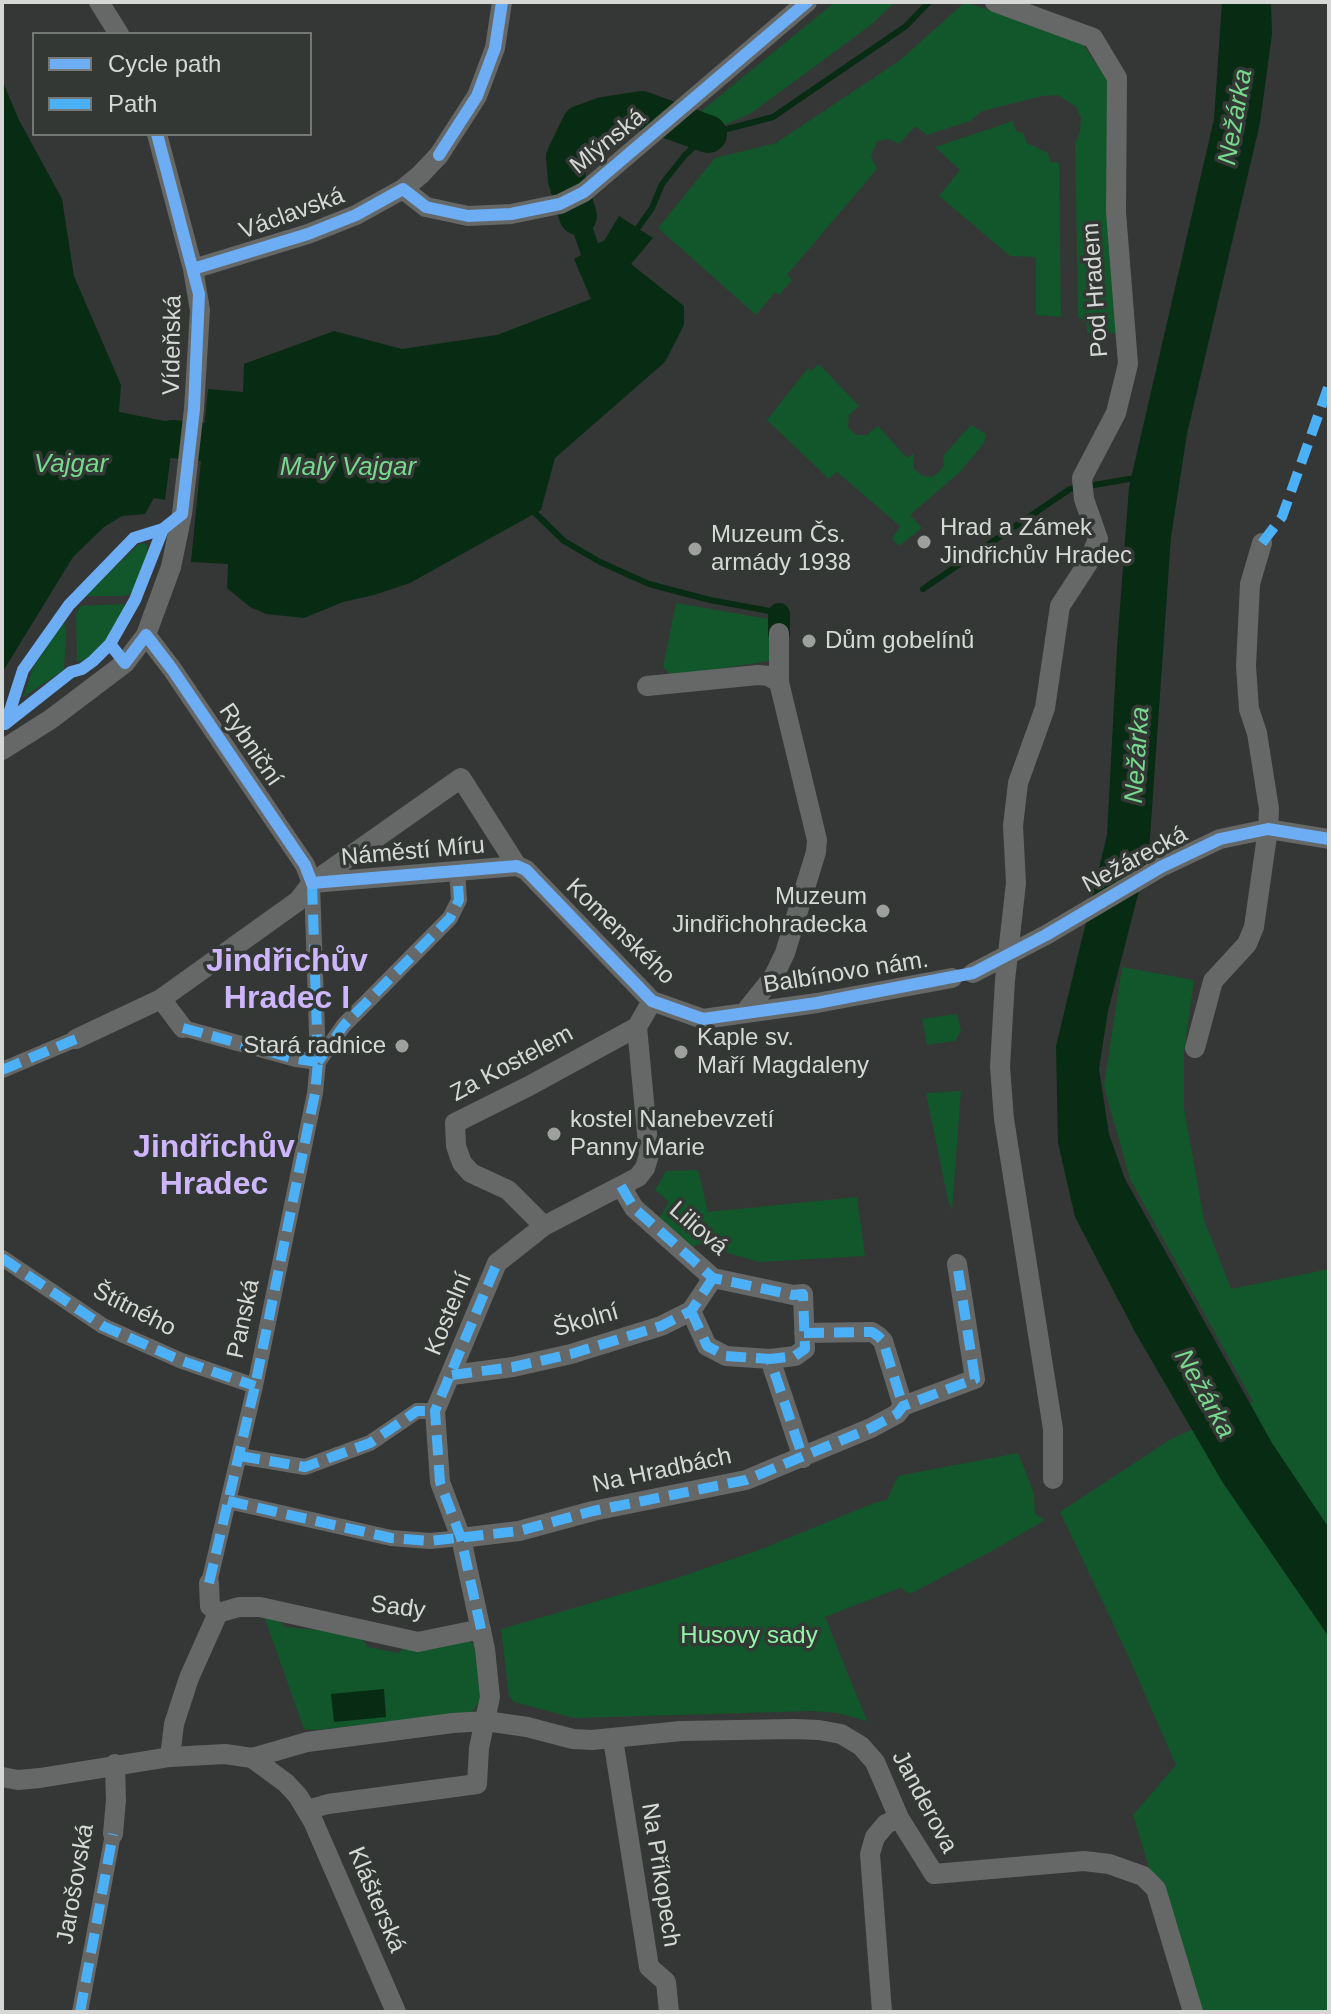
<!DOCTYPE html>
<html>
<head>
<meta charset="utf-8">
<style>
	body { margin:0 }
	#map { position:relative; width:1331px; height:2014px; overflow:hidden; background:#353736; font-family:Helvetica,sans-serif }
	canvas { display:block }
	.frame { position:absolute; inset:0; border:4px solid #d6d8d6; pointer-events:none }
	.legend { position:absolute; left:32px; top:32px; width:280px; height:104px; box-sizing:border-box; background:#343835; border:2px solid #757875; margin:0; padding:10px 14px; list-style:none; font-size:24px; color:#d6d8d6 }
	.legend li { display:flex; align-items:center; gap:16px; height:40px }
	.legend b { width:40px; border:2px solid #757875 }
</style>
</head>
<body>
<div id="map">
<canvas width="1331" height="2014"></canvas>
<div class="frame"></div>
<ul class="legend">
<li><b style="height:10px;background:#6dadf4"></b>Cycle path</li>
<li><b style="height:10px;background:#4cb0f7"></b>Path</li>
</ul>
</div>
<script>
const ctx = document.querySelector('canvas').getContext('2d');
ctx.lineJoin = 'round';
function fillPath(path, color) {
  ctx.fillStyle = color;
  ctx.fill(path, 'evenodd');
}
function toPath(rows) {
  const path = new Path2D();
  for (const r of rows) {
    path.moveTo(r[0], r[1]);
    for (let i = 2; i < r.length; i += 2) path.lineTo(r[i], r[i + 1]);
  }
  return path;
}
function trace(path, color, width, dash) {
  ctx.strokeStyle = color;
  ctx.lineWidth = width;
  ctx.lineCap = dash ? 'butt' : 'round';
  ctx.setLineDash(dash || []);
  ctx.stroke(path);
}
function write(font, color, halo, rows, align = 'center') {
  ctx.font = font + ' Helvetica,sans-serif';
  ctx.lineWidth = 7;
  ctx.setLineDash([]);
  ctx.textBaseline = 'middle';
  ctx.strokeStyle = halo;
  ctx.fillStyle = color;
  for (const [text, x, y, turn = 0] of rows) {
    ctx.save();
    ctx.translate(x, y);
    ctx.rotate((+turn || 0) * Math.PI / 180);
    ctx.textAlign = isNaN(turn) ? turn : align;
    if (halo) ctx.strokeText(text, 0, 0);
    ctx.fillText(text, 0, 0);
    ctx.restore();
  }
}
const green = toPath([
	[835,2,895,2,871,25,750,114,712,130,689,121],
	[965,2,1080,40,1109,83,1119,333,1087,334,1087,325,1078,316,1075,143,1080,132,1081,118,1076,107,1058,95,1042,96,982,111,970,121,927,135,915,126,899,144,889,139,877,141,871,157,877,169,787,275,792,280,779,295,775,292,756,315,658,228,715,158,776,143,899,61],
	[1013,121,1016,131,1023,133,1027,143,1048,153,1050,162,1059,163,1061,317,1036,315,1036,257,1010,256,939,196,960,170,935,147],
	[819,364,859,406,849,415,848,427,856,435,867,435,878,426,907,458,914,453,913,468,923,476,932,477,939,472,944,465,943,456,971,425,986,434,984,443,960,472,910,515,922,528,899,546,892,539,900,526,837,472,829,479,767,420,808,368,811,371],
	[144,543,147,545,147,553,136,592,123,596,85,596,138,545],
	[676,603,774,620,775,660,679,675,670,674,663,667],
	[123,604,127,607,111,635,92,655,77,663,76,613,80,606],
	[64,621,66,635,64,670,23,697,33,668],
	[1122,967,1194,980,1184,1052,1184,1108,1204,1220,1231,1289,1329,1269,1329,2012,1193,2012,1133,1815,1176,1765,1126,1651,1060,1512,1171,1439,1253,1402,1130,1179,1104,1086],
	[957,1014,961,1031,955,1041,927,1045,922,1019],
	[961,1091,952,1210,948,1200,926,1093],
	[698,1170,708,1212,857,1197,865,1256,759,1262,697,1244,693,1248,658,1220,669,1202,655,1190,666,1171],
	[1018,1453,1034,1493,1035,1514,1045,1520,992,1551,910,1594,900,1588,825,1617,867,1721,837,1713,814,1711,574,1718,514,1702,509,1696,501,1629,674,1579,759,1550,874,1503,887,1500,898,1476],
	[264,1616,275,1617,285,1627,358,1634,368,1647,399,1653,406,1645,469,1640,474,1645,481,1700,471,1713,316,1730,304,1729]
]);
const water = toPath([
	[1222,2,1271,2,1272,34,1260,123,1187,434,1171,537,1149,852,1108,1011,1099,1069,1109,1134,1125,1179,1272,1443,1329,1528,1329,1637,1223,1483,1135,1332,1075,1217,1058,1143,1056,1046,1107,835,1117,647,1129,487,1214,119],
	[2,80,19,120,62,199,74,276,121,385,119,412,175,423,165,500,154,498,145,514,122,516,104,527,73,557,2,673],
	[587,211,598,243,604,241,619,216,653,238,631,264,684,306,684,325,665,362,555,458,541,510,410,583,374,595,343,602,304,618,266,614,250,607,227,588,228,564,191,562,208,389,243,392,244,364,334,331,402,349,497,335,591,299,574,259,581,255,569,220],
	[384,1689,386,1717,334,1722,331,1694]
]);
const stream = toPath([
	[635,232,652,208,662,184,685,155,708,134,773,117,906,26,929,2],
	[535,513,564,541,600,562,649,584,710,600,786,614],
	[923,589,1070,489,1135,478]
]);
const canal = toPath([
	[779,614,779,633]
]);
const river = toPath([
	[578,216,567,180,565,157,581,124,603,116,642,110,708,134],
	[173,439,203,442]
]);
const pedestrian = toPath([
	[183,1028,296,1059,318,1062],
	[318,1062,344,1025,450,918,459,900,457,870],
	[2,1070,76,1039],
	[2,1258,103,1326,182,1361,255,1386],
	[240,1456,305,1467,370,1443,417,1411,435,1411],
	[228,1501,391,1538,430,1541,461,1538],
	[209,1583,255,1386,315,1093,318,1062,312,883],
	[80,2012,113,1834]
]);
const minor = toPath([
	[99,2,119,34],
	[995,2,1093,38,1117,78,1116,212,1128,364,1116,413,1082,478,1084,499,1098,539,1088,563,1060,606,1045,708,1018,783,1013,826,1016,883,1005,980,1000,1067,1004,1119,1053,1429,1053,1479],
	[403,189,426,207,468,216,511,214,560,204,584,192,807,2],
	[193,269,308,234,356,215,403,189,420,175,439,155,477,96,495,48,502,2],
	[146,635,172,669,305,865,312,883],
	[647,686,758,675,768,676,779,682],
	[2,750,51,719,125,663,146,635,171,567,182,514,194,409,200,310,193,269,157,134],
	[312,883,517,866],
	[973,973,1046,935,1161,867,1220,839,1268,829,1329,839],
	[161,999,183,1028],
	[746,1011,774,976,785,953,816,852,817,840,779,682,779,633],
	[76,1039,161,999,298,901,312,883,461,778,517,866,526,870,652,1001,703,1019,817,1003,952,978],
	[1195,1048,1213,981,1247,944,1254,927,1268,829,1269,809,1257,733,1249,709,1246,666,1250,584,1262,543],
	[621,1186,634,1208,713,1278,793,1295,803,1294,805,1349,795,1356,770,1359,803,1458],
	[544,1226,508,1190,471,1173,462,1163,456,1146,455,1123,529,1086,637,1027],
	[691,1311,707,1346,726,1356,770,1359],
	[804,1333,872,1332,878,1336,883,1341,903,1406],
	[452,1375,513,1367,571,1354,661,1326,691,1311,713,1278],
	[461,1538,519,1531,593,1511,746,1480,871,1428,897,1414,903,1406,975,1379,957,1264],
	[209,1583,210,1606,218,1613],
	[218,1613,239,1607,260,1607,418,1642,481,1629],
	[613,1739,649,1967,666,1982,669,2012],
	[170,1757,174,1724,189,1678,218,1613],
	[252,1758,307,1742,453,1723,486,1721,527,1727,573,1739,592,1740,681,1731,794,1729,819,1730,841,1734,861,1746,875,1762,899,1818,934,1874,1084,1861,1109,1864,1143,1876,1156,1889,1193,2012],
	[2,1777,18,1780,40,1778,170,1757,225,1754,252,1758,286,1783,298,1796,313,1821,396,2012],
	[307,1810,328,1804,477,1784,479,1748,490,1697,485,1649,461,1538,440,1482,435,1411,497,1263,544,1226,638,1177,645,1168,649,1155,637,1027,652,1001],
	[113,1834,116,1800,115,1764],
	[882,2012,870,1854,875,1837,886,1824,899,1818]
]);
const quiet = toPath([
	[1262,543,1282,517,1329,385],
	[183,1028,296,1059,318,1062],
	[318,1062,344,1025,450,918,459,900,457,870],
	[2,1070,76,1039],
	[621,1186,634,1208,713,1278,793,1295,803,1294,805,1349,795,1356,770,1359,803,1458],
	[2,1258,103,1326,182,1361,255,1386],
	[691,1311,707,1346,726,1356,770,1359],
	[804,1333,872,1332,878,1336,883,1341,903,1406],
	[452,1375,513,1367,571,1354,661,1326,691,1311,713,1278],
	[240,1456,305,1467,370,1443,417,1411,435,1411],
	[228,1501,391,1538,430,1541,519,1531,593,1511,746,1480,871,1428,897,1414,903,1406,975,1379,957,1264],
	[209,1583,255,1386,315,1093,318,1062,312,883],
	[481,1629,461,1538,440,1482,435,1411,497,1263],
	[80,2012,113,1834]
]);
const cycleway = toPath([
	[439,155,477,96,495,48,502,2],
	[193,269,308,234,356,215,403,189,426,207,468,216,511,214,560,204,584,192,807,2],
	[110,644,125,663,146,635,172,669,305,865,312,883,517,866,526,870,652,1001,703,1019,817,1003,973,973,1046,935,1161,867,1220,839,1268,829,1329,839],
	[6,723,23,670,69,605,134,538,163,529,182,514,194,409,199,294,157,134],
	[5,724,71,672,82,669,93,661,110,644,135,600,163,529]
]);
const markers = [
	[924,542,8,"#9ea09e"],
	[695,549,8,"#9ea09e"],
	[809,641,8,"#9ea09e"],
	[883,911,8,"#9ea09e"],
	[402,1046,8,"#9ea09e"],
	[681,1052,8,"#9ea09e"],
	[554,1134,8,"#9ea09e"]
];
const streetNames = [
	["Mlýnská",608,142,-39],
	["Václavská",292,214,-20],
	["Pod Hradem",1096,290,-94],
	["Vídeňská",173,345,-89],
	["Rybniční",250,745,56],
	["Náměstí Míru",413,852,-5],
	["Nežárecká",1135,860,-28],
	["Komenského",620,932,44],
	["Balbínovo nám.",846,973,-9],
	["Za Kostelem",512,1064,-28],
	["Liliová",698,1229,41],
	["Štítného",134,1310,27],
	["Kostelní",449,1314,-68],
	["Panská",244,1319,-78],
	["Školní",586,1321,-16],
	["Na Hradbách",662,1471,-12],
	["Sady",398,1608,7],
	["Janderova",924,1802,62],
	["Na Příkopech",660,1875,81],
	["Jarošovská",76,1884,-80],
	["Klášterská",376,1900,67]
];
const poiNames = [
	["Hrad a Zámek",940,528],
	["Jindřichův Hradec",940,556],
	["Muzeum Čs.",711,535],
	["armády 1938",711,563],
	["Dům gobelínů",825,641],
	["Muzeum",867,897,"right"],
	["Jindřichohradecka",867,925,"right"],
	["Kaple sv.",697,1038],
	["Maří Magdaleny",697,1066],
	["Stará radnice",386,1046,"right"],
	["kostel Nanebevzetí",570,1120],
	["Panny Marie",570,1148]
];
const parkNames = [
	["Husovy sady",749,1636]
];
const waterNames = [
	["Nežárka",1236,117,-80],
	["Vajgar",71,465],
	["Malý Vajgar",348,468],
	["Nežárka",1138,755,-86],
	["Nežárka",1204,1394,61]
];
const districtNames = [
	["Jindřichův",287,962],
	["Hradec I",287,999],
	["Jindřichův",214,1148],
	["Hradec",214,1185]
];
fillPath(green, '#12562b');
fillPath(water, '#072c13');
trace(stream, '#072c13', 6);
trace(canal, '#072c13', 22);
trace(river, '#072c13', 38);
trace(pedestrian, '#666867', 16);
trace(minor, '#666867', 20);
trace(quiet, '#4cb0f7', 10, [20, 10]);
trace(cycleway, '#6dadf4', 12);
for (const [x, y, r, color] of markers) {
  const dot = new Path2D();
  dot.arc(x, y, r, 0, 2 * Math.PI);
  ctx.fillStyle = color;
  ctx.fill(dot);
  trace(dot, '#343835', 3);
}
write('24px', '#d6d8d6', '#343835', streetNames);
write('24px', '#d6d8d6', '#343835', poiNames, 'left');
write('24px', '#92f5a9', '#343835', parkNames);
write('italic 26px', '#77d98e', '#343835', waterNames);
write('bold 32px', '#ceb6fc', '#343835', districtNames);
</script>
</body>
</html>
